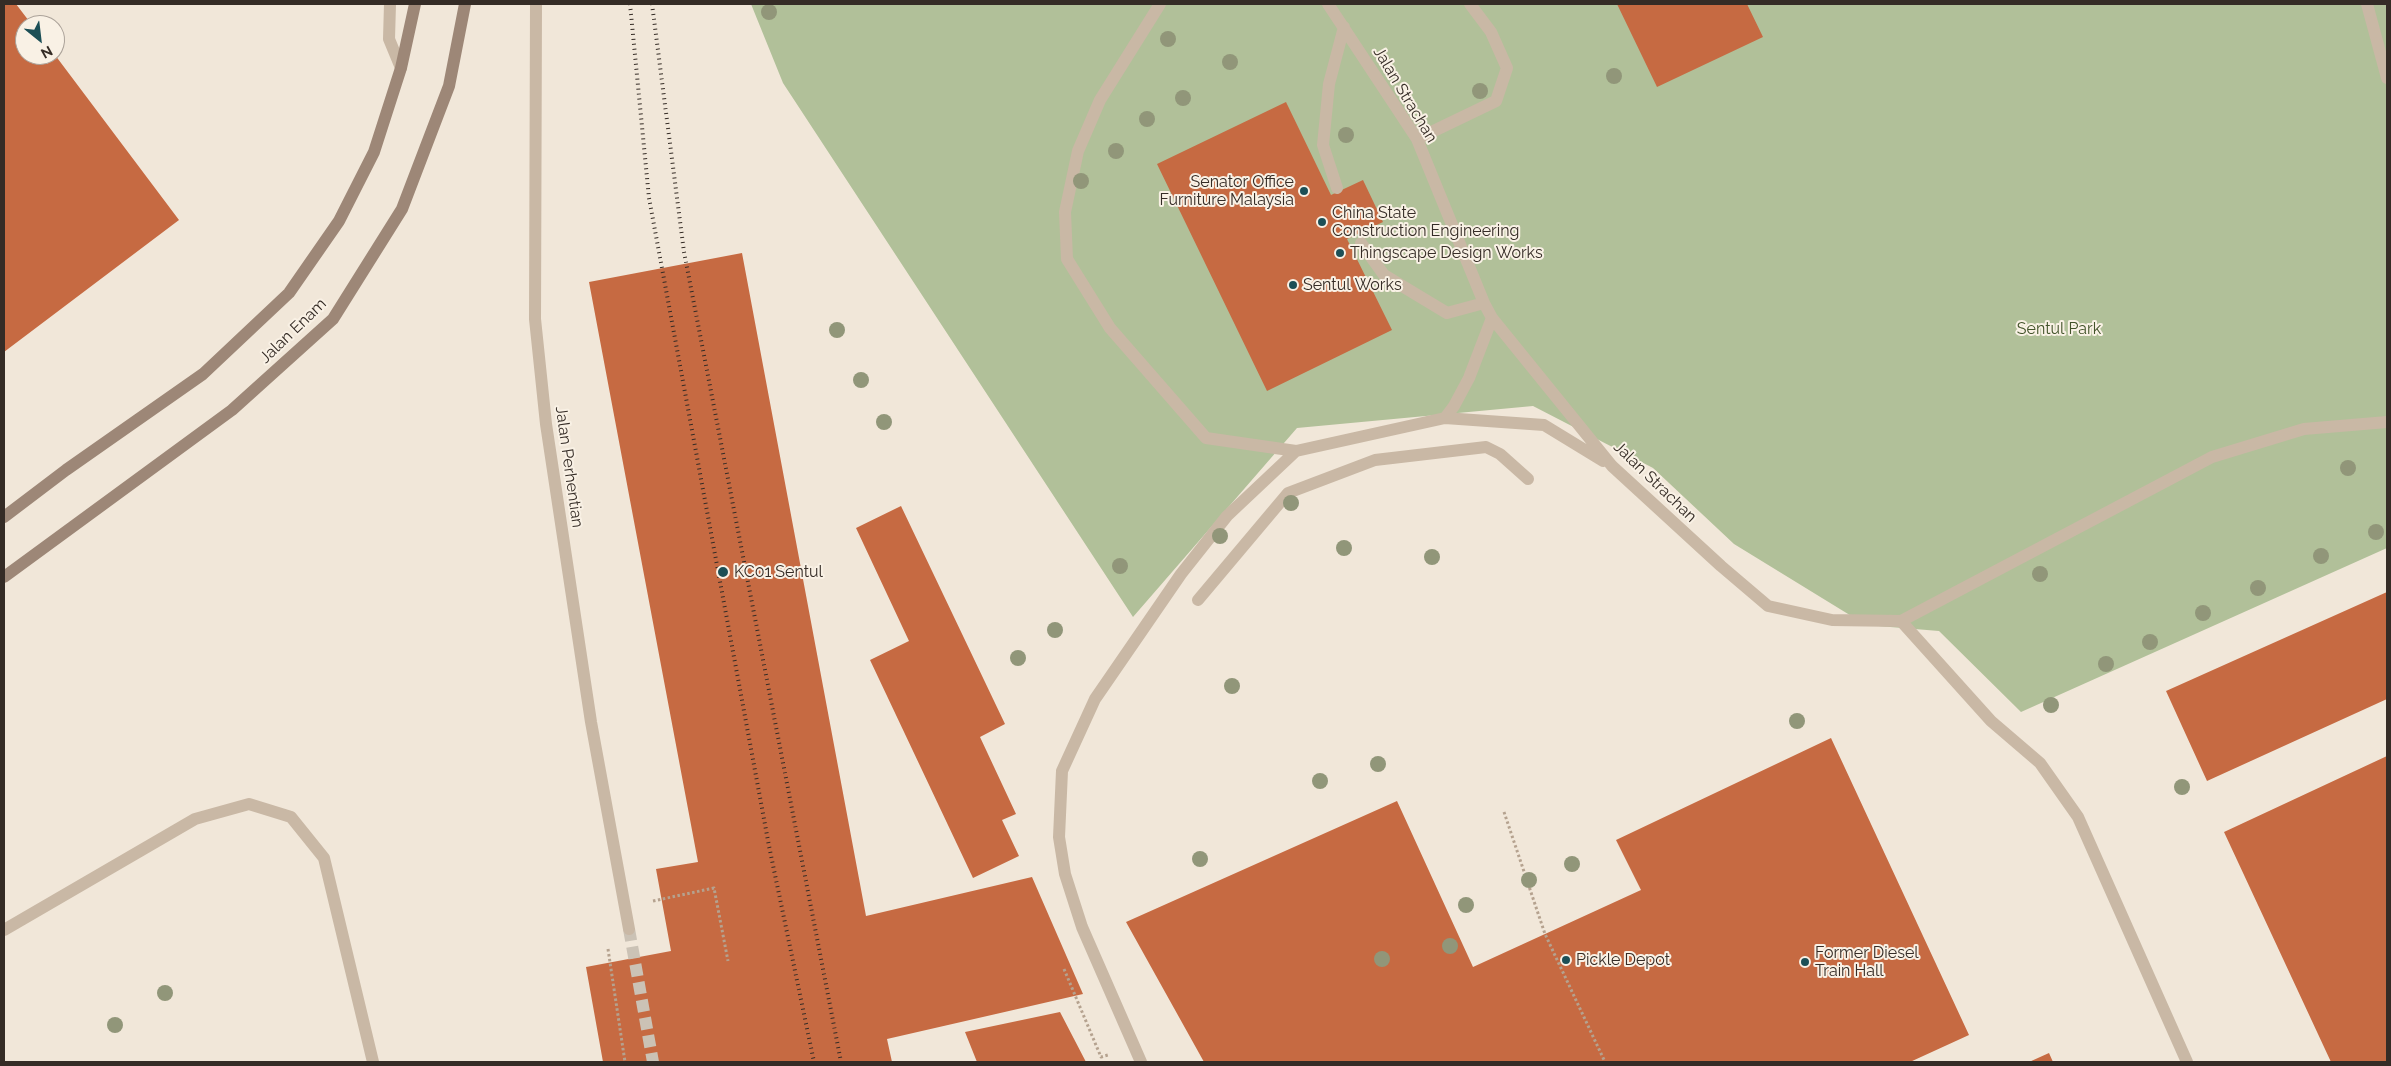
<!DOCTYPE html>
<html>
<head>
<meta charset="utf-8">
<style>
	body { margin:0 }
	#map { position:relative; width:2391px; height:1066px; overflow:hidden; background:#f1e7d9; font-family:Raleway,sans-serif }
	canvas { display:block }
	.frame { position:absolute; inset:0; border:5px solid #352c26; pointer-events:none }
	.north { position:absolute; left:15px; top:15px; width:50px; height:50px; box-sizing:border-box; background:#f9f1e5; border:1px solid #aba299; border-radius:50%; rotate:151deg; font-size:14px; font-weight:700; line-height:20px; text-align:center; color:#352c26 }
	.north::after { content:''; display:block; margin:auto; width:18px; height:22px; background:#1c4f56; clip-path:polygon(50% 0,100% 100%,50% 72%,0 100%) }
</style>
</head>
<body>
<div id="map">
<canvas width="2391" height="1066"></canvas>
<div class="frame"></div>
<div class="north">N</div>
</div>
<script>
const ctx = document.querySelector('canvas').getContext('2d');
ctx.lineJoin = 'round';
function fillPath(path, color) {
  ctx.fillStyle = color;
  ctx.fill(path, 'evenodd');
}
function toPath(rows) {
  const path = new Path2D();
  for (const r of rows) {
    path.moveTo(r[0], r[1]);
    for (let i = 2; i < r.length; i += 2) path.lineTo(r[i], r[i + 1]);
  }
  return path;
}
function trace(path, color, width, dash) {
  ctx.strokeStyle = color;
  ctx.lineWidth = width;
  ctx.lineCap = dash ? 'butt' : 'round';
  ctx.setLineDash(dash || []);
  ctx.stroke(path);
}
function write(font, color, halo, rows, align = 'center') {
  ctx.font = font + ' Raleway,sans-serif';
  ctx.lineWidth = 4;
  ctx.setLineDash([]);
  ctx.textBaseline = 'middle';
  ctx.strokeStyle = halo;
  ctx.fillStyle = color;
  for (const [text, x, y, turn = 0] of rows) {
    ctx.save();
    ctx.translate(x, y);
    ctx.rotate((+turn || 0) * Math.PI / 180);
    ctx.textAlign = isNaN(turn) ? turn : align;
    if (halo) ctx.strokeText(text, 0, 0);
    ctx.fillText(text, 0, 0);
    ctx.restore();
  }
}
const green = toPath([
	[751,4,2387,4,2387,548,2021,712,1939,631,1866,625,1734,544,1653,468,1533,406,1297,428,1133,617,783,83]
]);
const building = toPath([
	[4,4,16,4,32,25,25,25,25,55,55,55,179,220,4,352],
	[1617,4,1747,4,1763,37,1657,87],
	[1286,102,1331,195,1363,180,1383,222,1347,239,1392,330,1267,391,1157,164],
	[742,253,866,916,1032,877,1083,994,887,1039,892,1062,603,1062,586,967,671,951,656,869,698,862,589,282],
	[901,506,1005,724,980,737,1016,814,1002,820,1019,856,973,878,870,660,909,641,856,528],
	[2387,592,2387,699,2207,781,2166,691],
	[1831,738,1969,1035,1910,1062,1204,1062,1126,922,1397,801,1473,967,1641,890,1616,840],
	[2387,756,2387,1062,2331,1062,2224,832],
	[1060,1012,1086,1062,977,1062,965,1032],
	[2049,1053,2053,1062,2029,1062]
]);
const minorTunnel = toPath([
	[629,929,653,1062]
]);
const path = toPath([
	[1504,812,1545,934,1605,1062],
	[653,901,714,888,728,961],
	[608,949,625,1062],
	[1064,969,1101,1057,1108,1055]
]);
const service = toPath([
	[1160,4,1100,100,1078,151,1065,212,1067,259,1110,328,1206,438,1296,451,1445,418,1544,425,1603,461],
	[1328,4,1417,139,1484,303,1492,318,1469,378,1454,406,1445,418],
	[2367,4,2387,78],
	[1417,139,1496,101,1507,68,1491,32,1470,4],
	[1337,188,1323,145,1329,84,1344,27],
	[1361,243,1384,275,1447,313,1484,303],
	[1492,318,1612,466,1721,566,1768,606,1832,620,1901,621,2212,457,2304,429,2387,422],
	[1198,600,1288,493,1375,460,1486,447,1500,454,1528,479],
	[1901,621,1991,721,2040,763,2078,817,2187,1062],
	[4,930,195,819,249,804,291,817,324,858,373,1062],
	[1141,1062,1082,927,1065,874,1059,837,1062,771,1095,699,1181,574,1227,516,1296,451]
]);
const minor = toPath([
	[536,4,535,319,546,424,591,722,629,929]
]);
const tertiary = toPath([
	[390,4,389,39,401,68]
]);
const secondary = toPath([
	[4,517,66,470,203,374,289,293,339,221,374,152,401,68,415,4],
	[4,577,232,410,333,319,402,209,449,86,465,4]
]);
const rail = toPath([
	[630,4,649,198,769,846,814,1062],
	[652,4,684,252,841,1062]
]);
const trees = [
	[769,12],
	[1168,39],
	[1230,62],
	[1614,76],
	[1480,91],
	[1183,98],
	[1147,119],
	[1346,135],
	[1116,151],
	[1081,181],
	[837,330],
	[861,380],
	[884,422],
	[2348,468],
	[1291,503],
	[2376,532],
	[1220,536],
	[1344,548],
	[2321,556],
	[1432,557],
	[1120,566],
	[2040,574],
	[2258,588],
	[2203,613],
	[1055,630],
	[2150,642],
	[1018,658],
	[2106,664],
	[1232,686],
	[2051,705],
	[1797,721],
	[1378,764],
	[1320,781],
	[2182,787],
	[1200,859],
	[1572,864],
	[1529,880],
	[1466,905],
	[1450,946],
	[1382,959],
	[165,993],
	[115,1025]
];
const markers = [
	[1304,191,5,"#1c4f56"],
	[1322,222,5,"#1c4f56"],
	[1340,253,5,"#1c4f56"],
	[1293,285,5,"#1c4f56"],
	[723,572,6,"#1c4f56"],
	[1566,960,5,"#1c4f56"],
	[1805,962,5,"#1c4f56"]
];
const streetNames = [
	["Jalan Strachan",1405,95,59],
	["Jalan Enam",293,331,-44],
	["Jalan Perhentian",569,467,82],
	["Jalan Strachan",1655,482,44]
];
const poiNames = [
	["Senator Office",1294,182,"right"],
	["Furniture Malaysia",1294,200,"right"],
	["China State",1332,213],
	["Construction Engineering",1332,231],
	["Thingscape Design Works",1350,253],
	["Sentul Works",1303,285],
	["KC01 Sentul",734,572],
	["Former Diesel",1815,953],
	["Train Hall",1815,971],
	["Pickle Depot",1576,960]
];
const parkNames = [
	["Sentul Park",2059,329]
];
fillPath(green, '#b1c099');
fillPath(building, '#c66a42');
trace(minorTunnel, '#cbc2b5', 12, [12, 6]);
trace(path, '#b5a28f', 3, [2.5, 2.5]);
trace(service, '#c9b8a5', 12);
trace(minor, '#c9b8a5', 12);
trace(tertiary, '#c9b8a5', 12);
trace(secondary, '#9d8777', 12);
trace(rail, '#352c26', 4, [1, 4]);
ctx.fillStyle = '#919679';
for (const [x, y] of trees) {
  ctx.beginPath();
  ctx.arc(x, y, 8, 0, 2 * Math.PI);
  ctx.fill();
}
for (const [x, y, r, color] of markers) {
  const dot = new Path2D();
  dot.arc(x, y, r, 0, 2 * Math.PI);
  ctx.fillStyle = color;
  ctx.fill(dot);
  trace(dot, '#f9f1e5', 2);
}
write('16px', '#352c26', '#f9f1e5', streetNames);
write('16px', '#352c26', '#f9f1e5', poiNames, 'left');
write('16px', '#42532a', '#f9f1e5', parkNames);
</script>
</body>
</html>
